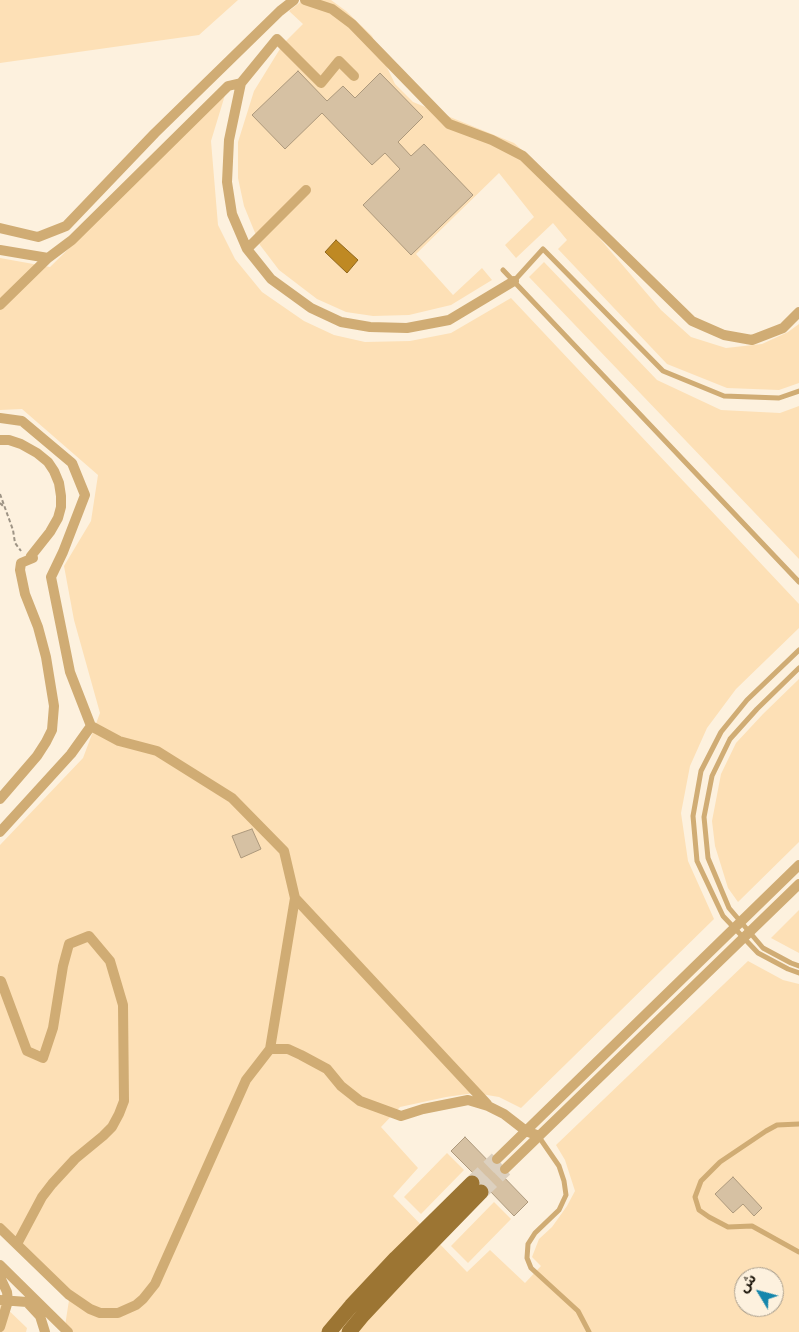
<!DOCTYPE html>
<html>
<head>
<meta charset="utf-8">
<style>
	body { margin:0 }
	#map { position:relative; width:799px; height:1332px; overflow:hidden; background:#fdf1de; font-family:Signika,"Noto Sans Arabic",sans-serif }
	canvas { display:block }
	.north { position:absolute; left:734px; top:1267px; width:50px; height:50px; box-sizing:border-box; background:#fdf1de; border:1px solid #a49a8a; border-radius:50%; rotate:307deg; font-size:14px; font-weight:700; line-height:20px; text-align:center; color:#1f180d }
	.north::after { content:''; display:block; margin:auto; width:18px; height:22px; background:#1586ac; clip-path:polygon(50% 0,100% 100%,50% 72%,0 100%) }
</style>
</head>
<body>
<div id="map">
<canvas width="799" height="1332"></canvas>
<div class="north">ش</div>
</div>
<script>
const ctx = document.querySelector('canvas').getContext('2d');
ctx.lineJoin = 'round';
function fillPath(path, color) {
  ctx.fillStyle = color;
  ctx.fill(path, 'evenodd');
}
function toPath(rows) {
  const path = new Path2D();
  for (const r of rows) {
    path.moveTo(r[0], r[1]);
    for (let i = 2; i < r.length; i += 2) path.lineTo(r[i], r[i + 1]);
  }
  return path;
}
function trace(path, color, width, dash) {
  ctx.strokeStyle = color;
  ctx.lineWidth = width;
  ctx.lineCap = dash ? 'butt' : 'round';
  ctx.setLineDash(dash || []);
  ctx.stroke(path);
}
const green = toPath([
	[0,0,238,0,199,35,0,63],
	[303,0,331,0,346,11,372,36,395,84,413,102,514,143,530,157,661,310,691,337,726,348,762,344,788,332,799,324,799,383,779,390,727,388,667,364,558,249,567,240,553,223,516,258,505,245,534,217,499,173,416,254,453,295,482,268,492,280,451,305,409,315,373,316,346,312,317,299,279,270,260,245,244,206,238,178,238,142,254,91,283,44,303,24,289,11],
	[225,95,211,141,218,225,235,259,262,292,304,321,334,335,365,342,410,341,451,333,511,298,799,604,799,628,736,689,707,728,690,766,681,813,688,861,714,919,521,1108,499,1097,475,1093,446,1097,400,1107,381,1127,418,1168,393,1196,467,1272,490,1250,525,1283,541,1266,532,1257,539,1239,552,1227,567,1206,575,1191,565,1160,556,1145,748,961,783,980,799,984,799,1332,64,1332,70,1294,0,1228,0,845,83,758,100,713,74,620,64,566,91,521,98,475,22,409,0,410,0,258,50,267],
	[744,1277,774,1277,774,1307,744,1307],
	[544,262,657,380,721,410,780,413,799,406,799,559,529,277],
	[799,679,799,842,738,902,728,888,715,846,712,821,721,774,736,743,763,714],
	[799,910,799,953,771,938],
	[447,1153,464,1170,421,1214,404,1197],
	[494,1202,511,1219,468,1263,451,1246],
	[0,1302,27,1328,26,1332,0,1332]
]);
const water = toPath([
	[336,240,358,260,347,273,325,252,336,240]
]);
const building = toPath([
	[298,71,327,101,343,86,355,98,380,73,423,117,398,142,411,156,424,144,473,195,411,255,363,205,400,169,385,153,372,165,322,113,285,149,252,115,298,71],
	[252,829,261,849,241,858,232,836,252,829],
	[465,1137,528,1202,514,1216,490,1191,488,1186,482,1183,479,1177,474,1174,451,1151,465,1137],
	[733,1177,762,1208,754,1216,743,1204,733,1213,715,1194,733,1177]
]);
const primaryTunnel = toPath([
	[472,1183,497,1159],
	[481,1192,505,1169]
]);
const path = toPath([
	[0,494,13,530,15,543,21,551],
	[0,503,5,508]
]);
const service = toPath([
	[503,270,799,582],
	[514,281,543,249,663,371,724,396,779,398,799,391],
	[799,650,747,700,721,732,701,771,693,816,697,861,723,916,758,953,788,969,799,973],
	[799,668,757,709,730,739,712,776,704,817,708,858,729,908,763,948,791,963,799,966],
	[799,1124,777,1125,766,1131,720,1162,701,1181,695,1197,699,1210,709,1217,728,1227,752,1226,799,1252],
	[539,1137,559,1166,564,1181,566,1195,559,1210,535,1233,528,1244,527,1258,531,1268,578,1311,589,1332]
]);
const minor = toPath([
	[305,0,332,9,352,24,449,124,492,140,523,156,692,321,724,335,752,340,783,328,799,312],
	[354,76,339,61,321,83,277,39,241,83,229,140,227,182,232,214,247,249,271,279,311,308,341,322,370,327,407,328,449,320,514,281],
	[0,228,38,237,66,226,155,133,280,11,294,0],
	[247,249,306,190],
	[0,250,48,258,72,240,228,86,241,83],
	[0,305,48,258],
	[0,418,22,421,72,463,85,495,63,552,51,577,70,672,91,726,71,754,0,832],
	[0,440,9,440,21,444,37,453,48,462,54,471,59,483,61,496,61,507,58,518,50,532,31,556,33,558,21,563,20,570,25,594,38,627,46,657,54,706,52,730,46,742,37,756,0,799],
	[91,726,119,741,157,751,232,798,284,851,295,898,270,1049],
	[295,898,487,1104],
	[1,981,27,1051,43,1058,53,1028,63,966,69,944,89,936,110,961,123,1005,124,1101,119,1114,112,1127,103,1136,75,1159,52,1184,42,1197,17,1244],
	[497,1159,799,865],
	[505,1169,799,884],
	[0,1228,68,1294,90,1309,100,1313,118,1313,136,1305,143,1299,155,1284,246,1080,270,1049,288,1049,301,1055,327,1069,341,1086,360,1101,401,1116,423,1109,468,1100,488,1106,504,1114,526,1131,539,1136],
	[0,1265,68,1332],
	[0,1277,7,1292,8,1301,0,1327],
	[0,1300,27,1302,40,1316,45,1332]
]);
const primary = toPath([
	[329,1332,351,1306,396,1258,472,1183],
	[349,1332,363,1315,407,1268,481,1192]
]);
fillPath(green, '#fde0b6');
fillPath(water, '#bf8923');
trace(water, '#8f671c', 1);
fillPath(building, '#d6c1a3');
trace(building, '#ad997c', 1);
trace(primaryTunnel, '#dcd0bf', 15, [15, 8]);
trace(path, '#9e9485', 2, [4, 2.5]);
trace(service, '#d0ac74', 5);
trace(minor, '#d0ac74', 10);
trace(primary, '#9c7533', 15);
</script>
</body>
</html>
